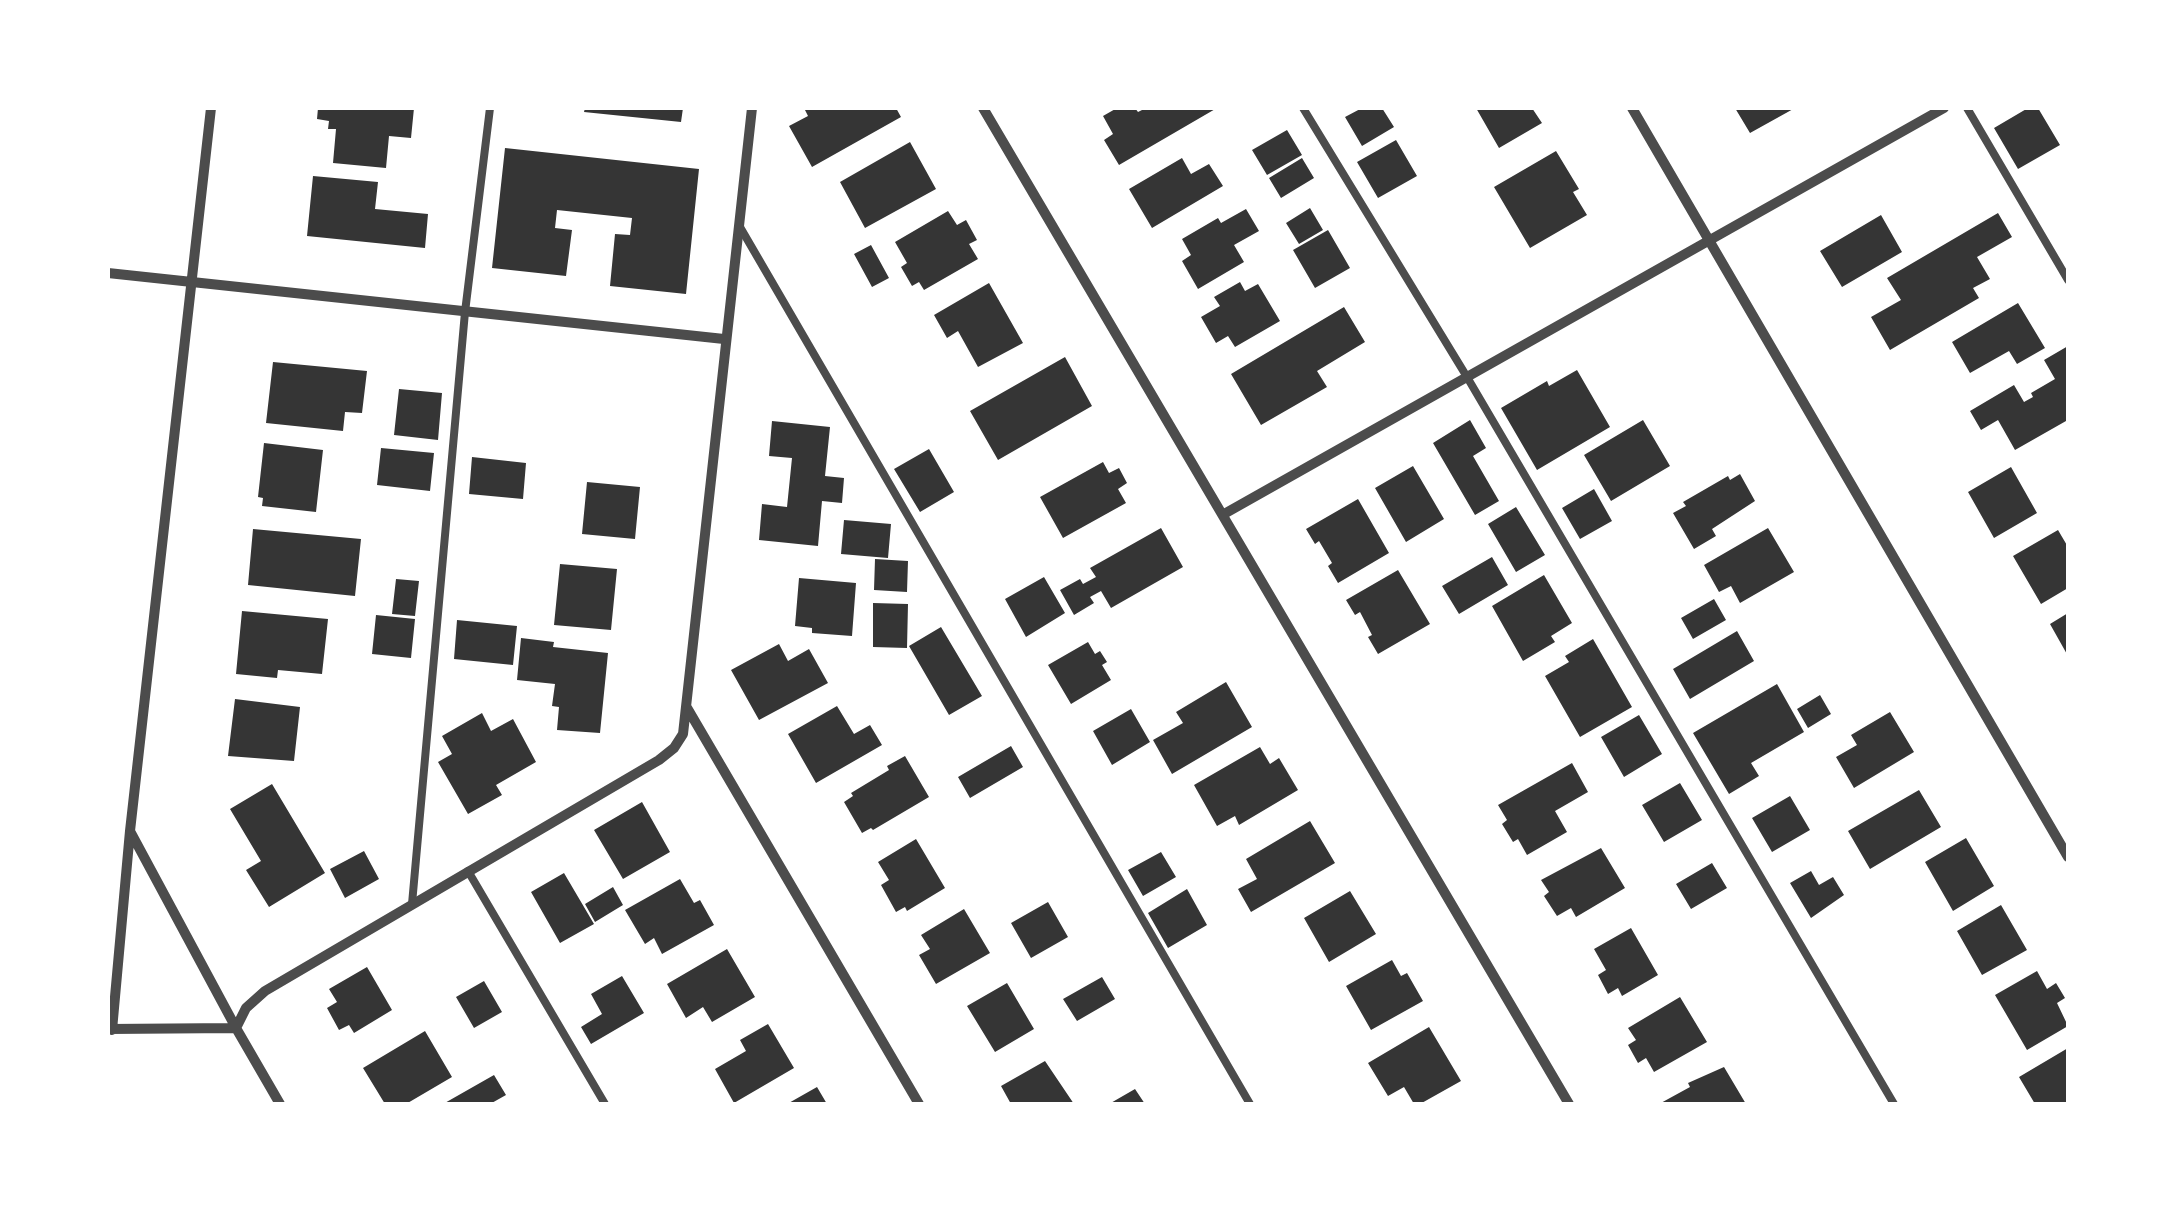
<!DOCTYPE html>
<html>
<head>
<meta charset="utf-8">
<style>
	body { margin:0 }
	#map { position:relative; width:2176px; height:1212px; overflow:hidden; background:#fff; font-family:Figtree,sans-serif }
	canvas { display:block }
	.frame { position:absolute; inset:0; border:110px solid #fff; pointer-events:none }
</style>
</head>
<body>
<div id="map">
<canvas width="2176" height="1212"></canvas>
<div class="frame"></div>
</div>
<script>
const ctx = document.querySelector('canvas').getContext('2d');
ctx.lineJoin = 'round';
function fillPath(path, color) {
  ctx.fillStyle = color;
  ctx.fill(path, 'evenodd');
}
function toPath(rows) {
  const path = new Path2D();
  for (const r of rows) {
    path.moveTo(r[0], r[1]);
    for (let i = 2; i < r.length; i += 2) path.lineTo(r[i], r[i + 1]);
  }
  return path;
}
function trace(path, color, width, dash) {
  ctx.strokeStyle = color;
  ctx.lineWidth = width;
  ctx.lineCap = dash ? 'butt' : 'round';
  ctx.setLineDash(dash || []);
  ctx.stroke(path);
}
const building = toPath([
	[318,108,414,108,411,138,389,136,386,168,333,163,336,129,328,129,329,121,317,119],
	[585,108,683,108,681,122,584,112],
	[804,108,896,108,901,117,812,167,789,126,808,116],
	[1117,108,1135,108,1138,112,1146,108,1217,108,1119,165,1104,140,1113,134,1103,116],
	[1362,108,1382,108,1394,127,1362,146,1345,117],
	[1476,108,1532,108,1542,123,1499,148],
	[1735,108,1795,108,1750,133],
	[2028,108,2038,108,2060,145,2018,169,1994,128],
	[1287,130,1302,155,1267,175,1252,150],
	[1396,140,1417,176,1378,198,1357,162],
	[910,142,936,189,865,228,840,182],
	[505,148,699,169,686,294,610,286,615,234,630,235,632,218,557,210,555,228,572,230,566,276,492,268],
	[1556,151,1579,189,1573,192,1587,215,1530,248,1494,187],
	[1182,158,1191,174,1209,164,1223,186,1152,228,1129,189],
	[1302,158,1314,178,1281,198,1269,178],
	[313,176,378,182,375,209,428,214,425,248,307,236],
	[1310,208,1323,230,1299,244,1286,223],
	[1246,209,1259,231,1234,245,1244,262,1198,289,1182,261,1191,255,1182,239,1218,218,1221,223],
	[948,211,957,225,966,220,977,240,969,244,978,259,924,290,919,282,912,286,901,267,907,263,895,242],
	[1998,213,2012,237,1977,257,1990,279,1973,288,1979,298,1890,350,1871,317,1901,300,1887,278],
	[1881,215,1902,252,1842,287,1820,251],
	[1328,230,1350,268,1315,288,1293,250],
	[871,245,889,278,872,287,854,254],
	[1240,282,1245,291,1258,284,1280,321,1235,347,1228,336,1216,343,1201,317,1220,306,1214,297],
	[989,283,1023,343,978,367,958,331,947,338,934,315],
	[2018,303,2045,348,2017,364,2009,351,1970,373,1952,342],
	[1344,307,1365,342,1317,371,1327,387,1261,425,1231,374],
	[2068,346,2068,425,2066,421,2015,450,1998,420,1981,430,1970,411,2014,385,2024,402,2033,397,2031,393,2055,379,2044,360],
	[1065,357,1092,406,998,460,970,411],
	[273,362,367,371,362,413,345,412,343,431,266,423],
	[1577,370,1610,427,1537,470,1501,408,1547,381,1549,386],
	[399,389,442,393,438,440,394,435],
	[1470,420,1486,448,1473,456,1499,501,1475,515,1433,443],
	[1643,420,1670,466,1611,501,1584,455],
	[772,421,830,427,825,476,844,478,842,503,822,501,818,546,759,540,762,504,787,507,792,458,769,456],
	[264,443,323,450,316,512,262,506,263,498,258,497],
	[381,448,434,453,430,491,377,485],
	[929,449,954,492,920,512,894,469],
	[472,457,526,463,523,499,469,494],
	[1103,462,1109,473,1119,468,1127,483,1118,489,1126,503,1063,538,1040,497],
	[1413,466,1444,519,1406,542,1375,488],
	[2011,467,2037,513,1994,538,1968,492],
	[1740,474,1755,501,1712,529,1716,536,1694,549,1673,513,1686,506,1683,502,1728,476,1730,480],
	[587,482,640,487,635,539,582,534],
	[1594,489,1612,521,1580,539,1562,508],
	[1358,499,1389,553,1338,583,1328,566,1332,563,1319,541,1315,544,1306,529],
	[1516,507,1545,555,1516,572,1488,524],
	[844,520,891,524,888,558,841,554],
	[1161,528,1183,567,1111,608,1101,591,1090,597,1094,603,1074,615,1060,590,1080,579,1083,584,1096,577,1090,568],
	[1768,528,1794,572,1740,603,1731,586,1719,592,1704,565],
	[253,529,361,539,355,596,248,585],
	[2058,530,2068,547,2068,588,2041,604,2013,556],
	[1492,557,1508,585,1459,614,1442,586],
	[875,559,908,561,907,592,874,590],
	[560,564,617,569,611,630,554,625],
	[1398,570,1430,624,1378,654,1368,637,1372,635,1360,612,1355,615,1346,600],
	[1544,575,1572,623,1551,636,1555,642,1523,661,1492,606],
	[1044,577,1065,613,1026,637,1005,599],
	[799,578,856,583,852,636,812,633,812,628,795,626],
	[396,579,419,581,415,616,392,614],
	[1714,599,1726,620,1693,639,1681,618],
	[873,603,908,604,907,648,873,647],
	[242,611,328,619,322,674,278,670,277,678,236,674],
	[2068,613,2068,656,2050,624],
	[376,615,415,619,411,658,372,654],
	[457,620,517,626,513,665,454,659],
	[941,627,982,696,949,715,909,646],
	[1737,631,1754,661,1690,699,1673,669],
	[521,638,554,642,553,647,608,653,600,733,557,730,559,707,552,706,555,684,517,680],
	[1593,639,1632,707,1580,737,1545,676,1569,662,1565,656],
	[1088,642,1095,654,1100,651,1107,662,1102,665,1111,680,1071,704,1048,665],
	[779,644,788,661,809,649,828,683,759,720,731,670],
	[1226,682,1252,727,1172,774,1153,740,1183,723,1176,712],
	[1777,684,1804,732,1751,763,1759,776,1729,794,1693,733],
	[1820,695,1831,714,1808,728,1797,709],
	[235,699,300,707,294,761,228,756],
	[837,706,854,734,870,725,882,745,816,783,788,734],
	[1131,709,1150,742,1112,765,1093,731],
	[1890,712,1914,752,1854,788,1836,757,1857,745,1851,735],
	[482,713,491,731,513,719,536,762,496,785,502,795,468,814,438,762,452,754,442,736],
	[1639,715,1662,754,1624,777,1601,737],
	[1011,746,1023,767,970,798,958,777],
	[1260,747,1270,764,1279,758,1298,790,1239,825,1235,816,1217,826,1194,785],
	[905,756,929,797,873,830,871,828,862,833,844,802,853,796,851,793,889,770,887,766],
	[1572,763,1588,792,1555,811,1567,832,1527,855,1518,839,1513,842,1502,824,1507,820,1498,805],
	[1680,783,1702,820,1664,842,1642,805],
	[272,784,325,873,269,907,246,870,261,861,230,809],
	[1919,790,1941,827,1870,869,1848,831],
	[1790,796,1810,830,1772,852,1752,818],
	[642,802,670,852,623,879,594,830],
	[1310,821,1335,863,1251,912,1238,889,1257,879,1246,859],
	[1966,838,1994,886,1953,911,1925,862],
	[916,839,945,888,907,911,905,907,896,912,881,885,889,880,878,862],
	[1601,848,1625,888,1576,917,1571,908,1557,916,1544,896,1549,892,1541,880],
	[364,851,379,879,345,898,330,869],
	[1161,852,1176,877,1143,896,1128,870],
	[1712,863,1727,888,1691,909,1676,884],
	[1811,871,1819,885,1833,877,1844,895,1811,918,1790,883],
	[564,873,594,924,560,943,531,892],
	[680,879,694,903,700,900,714,925,662,954,654,938,645,944,625,910],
	[613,887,623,905,595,922,585,904],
	[1187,889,1207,925,1168,948,1148,913],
	[1350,891,1376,934,1329,962,1304,918],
	[1048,902,1068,937,1031,958,1011,923],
	[2001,905,2027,950,1982,975,1957,931],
	[964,909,990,953,936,984,919,955,930,949,921,935],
	[1631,928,1658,975,1622,996,1618,988,1608,994,1598,975,1606,970,1594,949],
	[727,949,755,997,712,1022,703,1007,686,1018,667,984],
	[1392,960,1401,976,1407,973,1423,1001,1371,1030,1346,986],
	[367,967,392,1010,354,1033,349,1025,339,1030,327,1008,337,1002,329,989],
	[2037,971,2047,989,2056,983,2065,998,2057,1003,2068,1026,2027,1050,1995,995],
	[622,976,644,1013,591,1044,581,1027,602,1014,591,994],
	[1102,977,1115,999,1077,1021,1063,999],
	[484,981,502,1012,474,1028,456,997],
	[1007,983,1034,1029,995,1052,967,1006],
	[1680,997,1707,1042,1654,1072,1646,1058,1638,1063,1628,1045,1636,1040,1628,1028],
	[768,1024,794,1068,734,1103,715,1069,746,1051,740,1040],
	[1429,1027,1461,1081,1420,1104,1414,1104,1404,1087,1388,1096,1368,1063],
	[425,1031,452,1077,406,1104,385,1104,363,1068],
	[2068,1048,2068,1104,2035,1104,2019,1077],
	[1045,1061,1074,1104,1011,1104,1001,1086],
	[1724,1067,1746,1104,1659,1104,1690,1087,1688,1083],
	[494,1075,506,1095,490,1104,443,1104],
	[817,1087,827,1104,787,1104],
	[1135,1089,1145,1104,1109,1104]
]);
const service = toPath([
	[1303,108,1467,377,1894,1104],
	[1967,108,2068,280],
	[740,227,1250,1104],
	[468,871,605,1104],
	[412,904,465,312,490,108]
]);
const minor = toPath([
	[983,108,1569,1104],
	[1632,108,2068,857],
	[108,273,724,339],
	[1224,514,1944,108],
	[686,706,919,1104],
	[130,831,236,1028],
	[236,1028,246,1008,265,991,659,760,674,748,683,734,752,108],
	[108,1029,236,1028,280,1104],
	[112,1030,130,831,211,108]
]);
fillPath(building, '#353535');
trace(service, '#4c4c4c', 8);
trace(minor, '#4c4c4c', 10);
</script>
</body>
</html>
